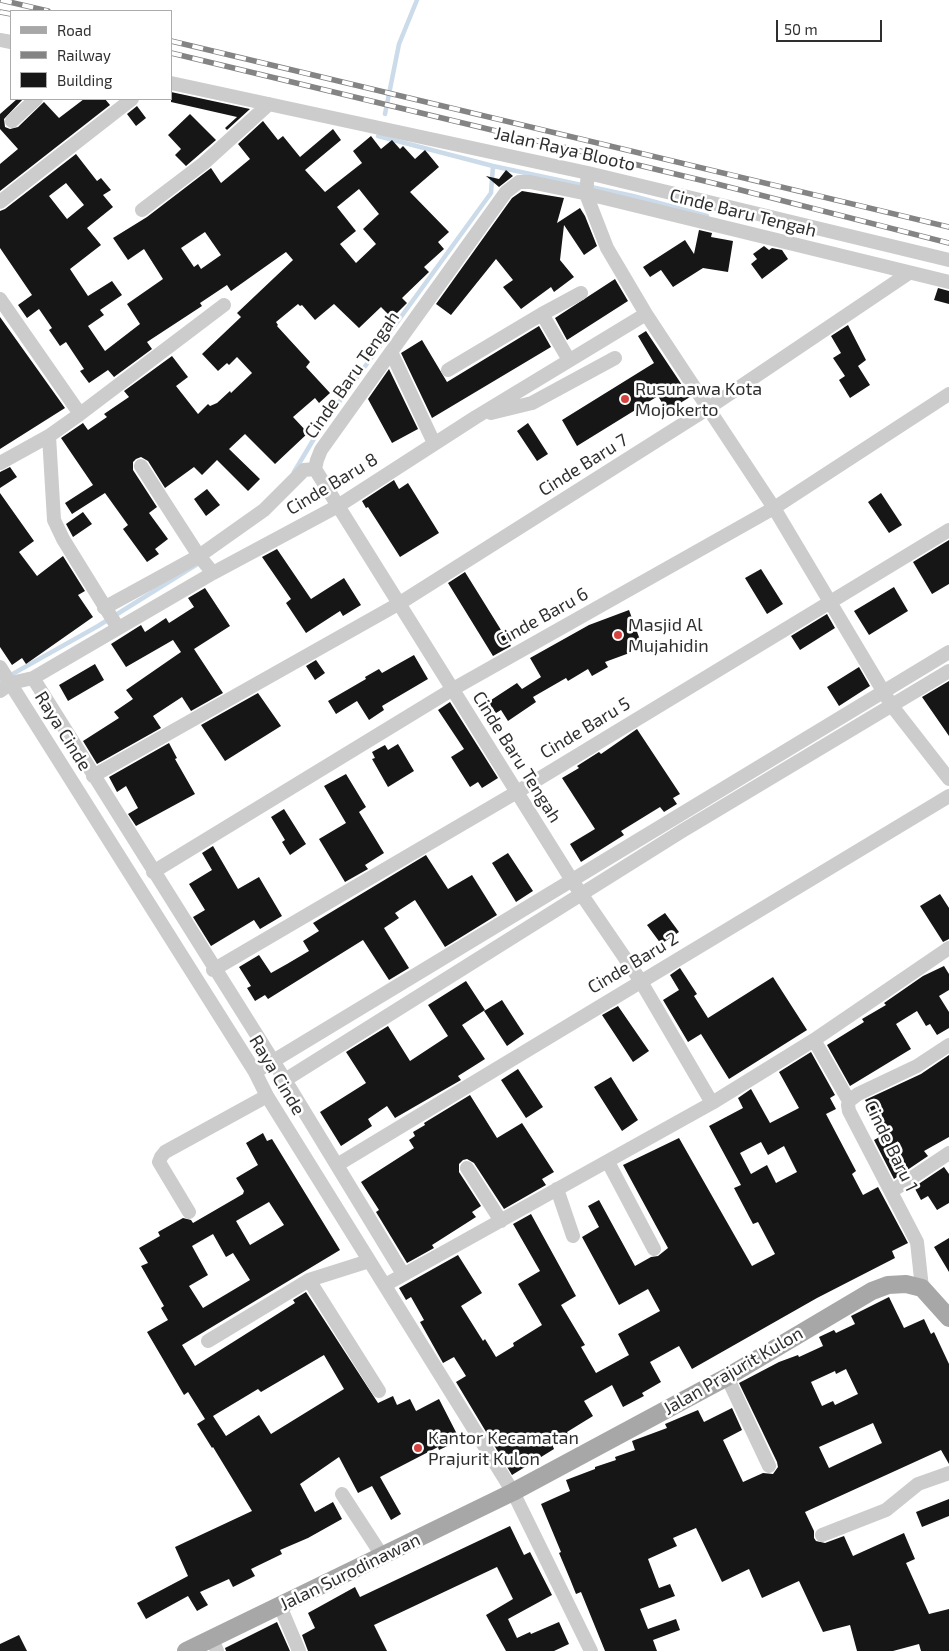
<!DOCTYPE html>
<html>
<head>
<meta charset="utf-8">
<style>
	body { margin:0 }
	#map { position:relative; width:949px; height:1651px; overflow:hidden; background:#fff; font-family:"Exo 2",sans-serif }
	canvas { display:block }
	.legend { position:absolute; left:10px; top:10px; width:162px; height:90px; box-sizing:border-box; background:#fff; border:1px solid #acacac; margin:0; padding:6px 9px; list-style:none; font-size:15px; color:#2f2f2f }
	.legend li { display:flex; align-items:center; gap:10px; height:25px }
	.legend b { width:25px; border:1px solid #acacac }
	.scale { position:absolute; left:776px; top:20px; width:106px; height:22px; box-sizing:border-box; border:2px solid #2f2f2f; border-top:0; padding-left:6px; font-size:15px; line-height:18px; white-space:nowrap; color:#2f2f2f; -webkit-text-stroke:4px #fff; paint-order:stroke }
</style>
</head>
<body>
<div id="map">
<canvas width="949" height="1651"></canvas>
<ul class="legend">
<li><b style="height:6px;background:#a7a7a7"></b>Road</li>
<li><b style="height:6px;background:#848484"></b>Railway</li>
<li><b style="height:14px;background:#161616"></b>Building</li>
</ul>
<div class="scale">50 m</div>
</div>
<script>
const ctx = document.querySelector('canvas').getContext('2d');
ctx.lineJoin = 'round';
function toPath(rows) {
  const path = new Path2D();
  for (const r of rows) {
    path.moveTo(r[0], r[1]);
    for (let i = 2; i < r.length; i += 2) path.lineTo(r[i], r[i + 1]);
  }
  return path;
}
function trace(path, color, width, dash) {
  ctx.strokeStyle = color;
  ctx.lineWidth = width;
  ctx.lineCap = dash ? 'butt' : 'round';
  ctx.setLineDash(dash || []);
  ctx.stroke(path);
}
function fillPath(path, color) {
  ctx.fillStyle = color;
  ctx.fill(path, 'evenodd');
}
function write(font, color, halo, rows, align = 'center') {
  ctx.font = font + ' "Exo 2",sans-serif';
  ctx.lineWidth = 5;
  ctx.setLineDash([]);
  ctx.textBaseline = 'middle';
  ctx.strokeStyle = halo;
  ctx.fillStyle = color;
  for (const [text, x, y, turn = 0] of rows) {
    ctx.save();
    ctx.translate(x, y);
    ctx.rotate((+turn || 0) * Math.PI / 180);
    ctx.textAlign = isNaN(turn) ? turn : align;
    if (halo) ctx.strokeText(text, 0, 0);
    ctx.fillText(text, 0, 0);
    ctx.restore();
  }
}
const stream = toPath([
	[385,114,399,44,417,0],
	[378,136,493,166,633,196,707,216],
	[294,472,321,427,491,193,493,166],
	[0,681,98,626,199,563]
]);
const building = toPath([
	[171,92,250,109,227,130,225,128,237,117,171,102],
	[17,99,23,99,4,119,5,127,10,129,18,127,44,102,59,118,84,99,105,99,110,105,0,191,0,164,18,149,0,129,0,114],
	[137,106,146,118,136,126,127,114],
	[190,114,216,140,186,166,175,155,181,149,168,135],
	[263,121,278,140,283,136,300,157,333,129,341,140,305,170,325,192,362,163,353,151,371,136,381,149,392,140,400,149,403,146,415,159,425,150,439,167,410,192,449,232,438,242,444,249,424,267,429,272,402,298,407,303,392,318,381,307,359,328,334,304,315,320,302,305,300,306,298,304,276,322,278,325,277,326,310,362,306,367,330,393,319,403,315,398,293,417,308,433,275,464,245,434,229,449,260,479,248,491,217,460,202,475,194,467,165,488,148,461,141,457,136,459,133,462,133,470,157,507,149,513,168,539,155,549,159,554,147,562,123,529,128,525,105,493,72,514,65,503,93,485,61,438,83,423,88,430,107,417,104,414,129,397,124,391,172,356,188,377,176,386,198,414,208,404,210,406,217,403,230,391,231,393,252,373,237,357,229,365,227,363,218,371,202,354,241,317,237,313,293,260,286,252,231,291,227,285,200,303,202,306,147,342,152,349,114,377,108,370,89,383,80,371,84,369,66,342,60,346,49,330,52,328,39,309,27,318,18,305,32,295,0,248,0,211,5,209,76,154,97,181,101,178,111,190,103,195,113,207,87,228,101,245,70,269,88,296,112,281,122,295,100,310,104,315,88,326,105,351,140,324,127,304,163,279,144,249,128,260,113,238,147,217,211,168,221,183,250,159,238,144],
	[66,183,84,205,67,219,49,196],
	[359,189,379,214,363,229,376,244,356,263,340,244,356,231,337,207],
	[205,232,221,255,201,269,198,264,194,267,181,248],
	[506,170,513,176,499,187,486,176,499,179],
	[522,191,564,198,557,223,580,208,585,216,597,246,584,255,564,225,560,260,574,277,554,292,551,287,521,309,503,287,513,280,496,259,451,315,436,304,512,198],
	[699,230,712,233,711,237,733,241,728,272,703,268,673,287,661,270,650,277,643,267,685,240,694,254],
	[764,246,769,250,772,248,782,250,788,259,762,279,751,264,757,259,753,254],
	[615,279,628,301,567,340,555,318],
	[938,288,949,291,949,304,934,300],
	[0,317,65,408,0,449],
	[848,325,866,360,858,366,870,385,850,398,839,380,845,376,833,358,841,353,831,336],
	[539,326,551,347,432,418,401,353,422,340,447,382],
	[646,331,690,397,667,411,658,396,577,446,562,420,654,363,638,336],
	[389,369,418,429,392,443,368,399],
	[528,423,548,454,537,461,517,431],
	[10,467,17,477,0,488,0,472],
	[394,480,399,489,408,483,439,533,400,557,368,507,366,508,362,501],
	[207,489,220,505,206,516,194,499],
	[0,493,34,541,19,552,37,576,63,556,85,591,78,595,93,617,26,664,22,658,12,665,0,647],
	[881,493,902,525,889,533,868,502],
	[83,512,92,524,73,537,66,524],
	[949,540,949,584,932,594,913,562],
	[277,549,311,599,344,578,361,605,343,616,340,611,306,633,286,603,291,599,262,557],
	[761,569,783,604,767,614,745,578],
	[465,572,511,646,493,656,448,583],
	[894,587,908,611,869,635,854,611],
	[205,588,230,626,194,649,223,693,191,711,182,697,153,716,161,728,97,764,83,741,119,718,114,712,133,699,126,690,181,652,173,640,126,667,111,644,141,625,145,632,166,618,169,623,194,607,188,598],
	[629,610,643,648,605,662,608,667,592,676,588,669,568,681,566,678,533,697,536,702,508,721,501,710,496,713,488,702,517,683,522,689,541,677,530,658,589,625],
	[827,614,835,628,800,650,791,636],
	[414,655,428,679,382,706,384,710,369,720,357,701,336,714,328,701,366,679,365,677,379,669,382,673],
	[316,660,325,673,315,680,306,666],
	[95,664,104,680,68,701,59,685],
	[859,667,870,686,839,706,827,687],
	[949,681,949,736,922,697],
	[258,693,281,726,225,761,201,725],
	[450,702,498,778,482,788,478,782,470,787,451,757,464,749,438,710],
	[637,729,680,794,673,798,677,804,664,812,660,807,621,831,624,835,581,862,570,844,595,829,562,778,579,768,577,766,599,752,601,754],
	[169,743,177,758,175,759,195,794,136,826,128,814,138,808,126,786,117,792,109,777],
	[398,744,414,771,388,787,372,759,375,758,372,752,385,745,388,750],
	[346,774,366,807,359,812,384,853,365,865,368,869,345,882,319,839,346,823,324,786],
	[284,809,306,844,290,855,282,842,285,840,271,817],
	[213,846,238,889,259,877,282,916,260,929,254,920,211,946,193,917,205,910,189,884,212,870,202,853],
	[508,853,533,891,516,902,492,863],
	[426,855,448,889,472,875,497,915,445,947,415,900,395,913,399,918,384,928,409,968,389,980,363,940,268,999,265,995,255,1001,247,988,251,986,239,967,259,955,271,973,287,964,309,951,303,941,319,931,313,923],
	[940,894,949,908,949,939,943,942,920,906],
	[665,913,679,932,661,944,647,925],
	[944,966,949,974,949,990,939,996,949,1012,949,1028,937,1035,930,1024,926,1026,917,1011,896,1024,911,1049,850,1086,827,1045,864,1022,862,1019,886,1005,884,1003,923,976],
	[680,968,697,994,694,996,708,1018,773,977,807,1030,729,1079,701,1034,688,1042,663,1000,679,990,670,975],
	[466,981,485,1010,462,1025,485,1059,458,1076,461,1080,395,1118,387,1106,368,1119,372,1126,341,1146,320,1112,366,1083,346,1052,388,1026,410,1061,448,1036,428,1005],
	[502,1000,524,1034,507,1046,484,1011],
	[618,1006,649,1051,633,1062,602,1015],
	[811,1052,835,1095,830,1098,836,1109,826,1114,856,1171,852,1174,863,1195,878,1187,908,1243,892,1251,895,1258,817,1298,692,1369,679,1346,650,1362,661,1382,642,1393,644,1396,623,1407,612,1385,584,1401,593,1416,567,1432,568,1434,552,1444,554,1449,512,1475,456,1382,466,1376,454,1357,443,1363,420,1322,424,1320,411,1297,406,1300,399,1288,458,1255,482,1293,461,1306,483,1341,485,1339,496,1357,514,1346,513,1343,542,1325,518,1284,540,1271,513,1224,531,1214,576,1296,561,1305,585,1345,581,1347,596,1373,629,1355,618,1334,660,1311,648,1289,619,1305,582,1237,599,1227,588,1206,599,1200,635,1266,651,1257,658,1256,668,1248,623,1165,679,1138,752,1266,775,1254,758,1222,753,1224,734,1188,741,1185,709,1126,743,1108,738,1098,751,1089,770,1123,799,1108,779,1072],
	[761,1142,768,1155,784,1146,797,1172,776,1183,767,1165,751,1174,740,1153],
	[949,1055,949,1137,924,1151,928,1156,894,1179,874,1140,885,1134,865,1100,921,1074],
	[518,1069,543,1107,526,1118,501,1080],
	[611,1077,638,1120,622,1131,594,1087],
	[470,1095,497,1138,522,1123,554,1172,542,1179,546,1185,504,1209,474,1163,467,1159,463,1160,459,1164,459,1172,481,1206,472,1212,476,1217,432,1245,434,1248,407,1263,376,1212,379,1210,361,1182,414,1148,409,1140,415,1136,413,1132,425,1125,424,1123],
	[263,1133,267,1141,272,1139,340,1250,182,1345,195,1366,295,1303,293,1300,306,1292,378,1403,393,1396,397,1405,410,1399,416,1411,439,1399,460,1440,439,1450,438,1447,380,1477,401,1514,391,1520,372,1486,358,1493,339,1457,300,1484,315,1512,333,1502,342,1519,308,1538,280,1550,282,1554,251,1569,255,1576,233,1587,229,1579,200,1592,208,1605,197,1611,188,1596,146,1619,137,1603,188,1576,175,1547,252,1511,213,1447,212,1448,197,1424,205,1419,188,1392,184,1395,147,1332,168,1320,161,1308,164,1306,141,1266,148,1263,139,1248,160,1236,158,1232,183,1218,191,1220,193,1223,243,1194,244,1191,236,1178,258,1165,246,1143],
	[269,1202,284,1225,250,1245,236,1221],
	[213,1234,226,1257,233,1253,250,1280,203,1308,189,1286,208,1275,192,1246],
	[324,1355,344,1389,271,1434,259,1415,226,1436,213,1416,258,1389,261,1392],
	[944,1167,949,1174,949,1203,937,1210,928,1196,921,1200,914,1187],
	[949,1238,949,1272,934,1247],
	[889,1297,904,1328,924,1319,931,1334,934,1332,949,1364,949,1464,941,1450,805,1512,814,1531,814,1538,816,1541,825,1543,844,1536,853,1556,904,1533,915,1559,906,1563,929,1614,949,1609,949,1651,921,1651,919,1644,893,1651,857,1651,850,1625,823,1632,799,1581,762,1598,749,1569,722,1582,696,1528,673,1538,677,1546,648,1559,659,1588,670,1584,675,1596,640,1609,648,1629,676,1619,680,1630,653,1640,657,1651,605,1651,581,1592,576,1594,570,1579,559,1553,561,1552,541,1504,570,1491,566,1480,595,1469,595,1467,616,1460,615,1457,635,1450,632,1441,667,1428,665,1424,698,1410,704,1422,732,1408,742,1430,723,1440,743,1482,763,1473,773,1474,778,1467,777,1462,739,1383,779,1362,798,1355,799,1357,823,1346,819,1337,834,1330,836,1333,855,1324,851,1316],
	[846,1369,858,1394,835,1405,833,1401,822,1406,811,1382,835,1371,836,1374],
	[873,1423,882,1443,829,1468,819,1447],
	[949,1499,949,1516,922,1527,916,1512],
	[510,1526,524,1555,530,1552,552,1595,508,1619,517,1638,530,1632,531,1634,559,1622,569,1644,554,1651,506,1651,486,1615,513,1599,497,1567,374,1625,387,1651,308,1651,302,1635,315,1628,308,1613,355,1587,360,1597],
	[277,1622,290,1651,226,1651,225,1648],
	[19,1635,27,1651,0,1651,0,1644]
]);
const minor = toPath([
	[0,40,11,42],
	[171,83,588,173,949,260],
	[12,121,36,99],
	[588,173,586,194,607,248,646,314,774,508,892,706,949,779],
	[0,202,132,99],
	[142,210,204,163,269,104],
	[0,299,80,414],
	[391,352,434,443],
	[569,360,542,314,581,293],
	[448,370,542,314],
	[491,413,532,403,615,358],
	[49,436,54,520,63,539,118,628],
	[0,463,49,436,80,414,224,305],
	[141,466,199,556,213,573],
	[104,608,199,556,264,510,304,470,315,469],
	[0,667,255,1072,267,1096,513,1492,591,1651],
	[33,678,213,573,338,506,476,417,646,314],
	[0,691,11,683,33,678,285,1080,403,1274],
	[93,776,400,603,710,407,909,273],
	[153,872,453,689,774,508,949,394],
	[213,970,517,792,949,530],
	[814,1040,849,1101],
	[255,1072,949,652],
	[285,1080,682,831,949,671],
	[712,1103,640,980,573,882,315,469,317,460,321,450,391,352,506,192,519,182,530,182,588,194,949,282],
	[608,1162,654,1249],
	[337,1165,949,796],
	[467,1168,501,1221],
	[557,1189,573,1236],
	[892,1191,949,1153],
	[189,1212,159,1162,161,1157,165,1152,267,1096],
	[309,1280,379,1391],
	[385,1285,712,1103,814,1040,949,948],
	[922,1288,917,1242,849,1111,848,1105,849,1101,858,1094,917,1066,949,1045],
	[208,1341,309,1280,369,1261],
	[727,1377,769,1466],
	[342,1494,383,1557],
	[822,1535,886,1510,918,1484,949,1473],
	[280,1606,299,1651],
	[212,1638,217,1651]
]);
const major = toPath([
	[186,1651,513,1492,727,1377,872,1291,888,1285,906,1284,922,1288,949,1318]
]);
const rail = toPath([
	[1,0,48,11],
	[0,12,11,14],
	[171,41,949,227],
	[171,53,717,184,949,243]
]);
const markers = [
	[625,399,5,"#d54341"],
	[618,635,5,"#d54341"],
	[418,1448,5,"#d54341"]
];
const streetNames = [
	["Jalan Raya Blooto",565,149,13],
	["Cinde Baru Tengah",743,213,14],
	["Cinde Baru Tengah",352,375,-55],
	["Cinde Baru 7",583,465,-32],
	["Cinde Baru 8",332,484,-31],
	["Cinde Baru 6",542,617,-29],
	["Cinde Baru 5",585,728,-31],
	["Raya Cinde",63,731,58],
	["Cinde Baru Tengah",517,757,58],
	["Cinde Baru 2",633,963,-31],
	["Raya Cinde",277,1075,59],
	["Cinde Baru 1",891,1146,64],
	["Jalan Prajurit Kulon",733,1371,-30],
	["Jalan Surodinawan",350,1572,-26]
];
const poiNames = [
	["Rusunawa Kota",635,389],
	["Mojokerto",635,410],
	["Masjid Al",628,625],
	["Mujahidin",628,646],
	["Kantor Kecamatan",428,1438],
	["Prajurit Kulon",428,1459]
];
trace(stream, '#ccdbe9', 4.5);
fillPath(building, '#161616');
trace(minor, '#ccc', 14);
trace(major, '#a7a7a7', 18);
trace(rail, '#848484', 5.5);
trace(rail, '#fff', 4, [11]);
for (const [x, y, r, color] of markers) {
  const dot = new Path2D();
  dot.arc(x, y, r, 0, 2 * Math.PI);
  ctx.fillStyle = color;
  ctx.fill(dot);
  trace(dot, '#fff', 2);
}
write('18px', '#2f2f2f', '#fff', streetNames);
write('18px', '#2f2f2f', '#fff', poiNames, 'left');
</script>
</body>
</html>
